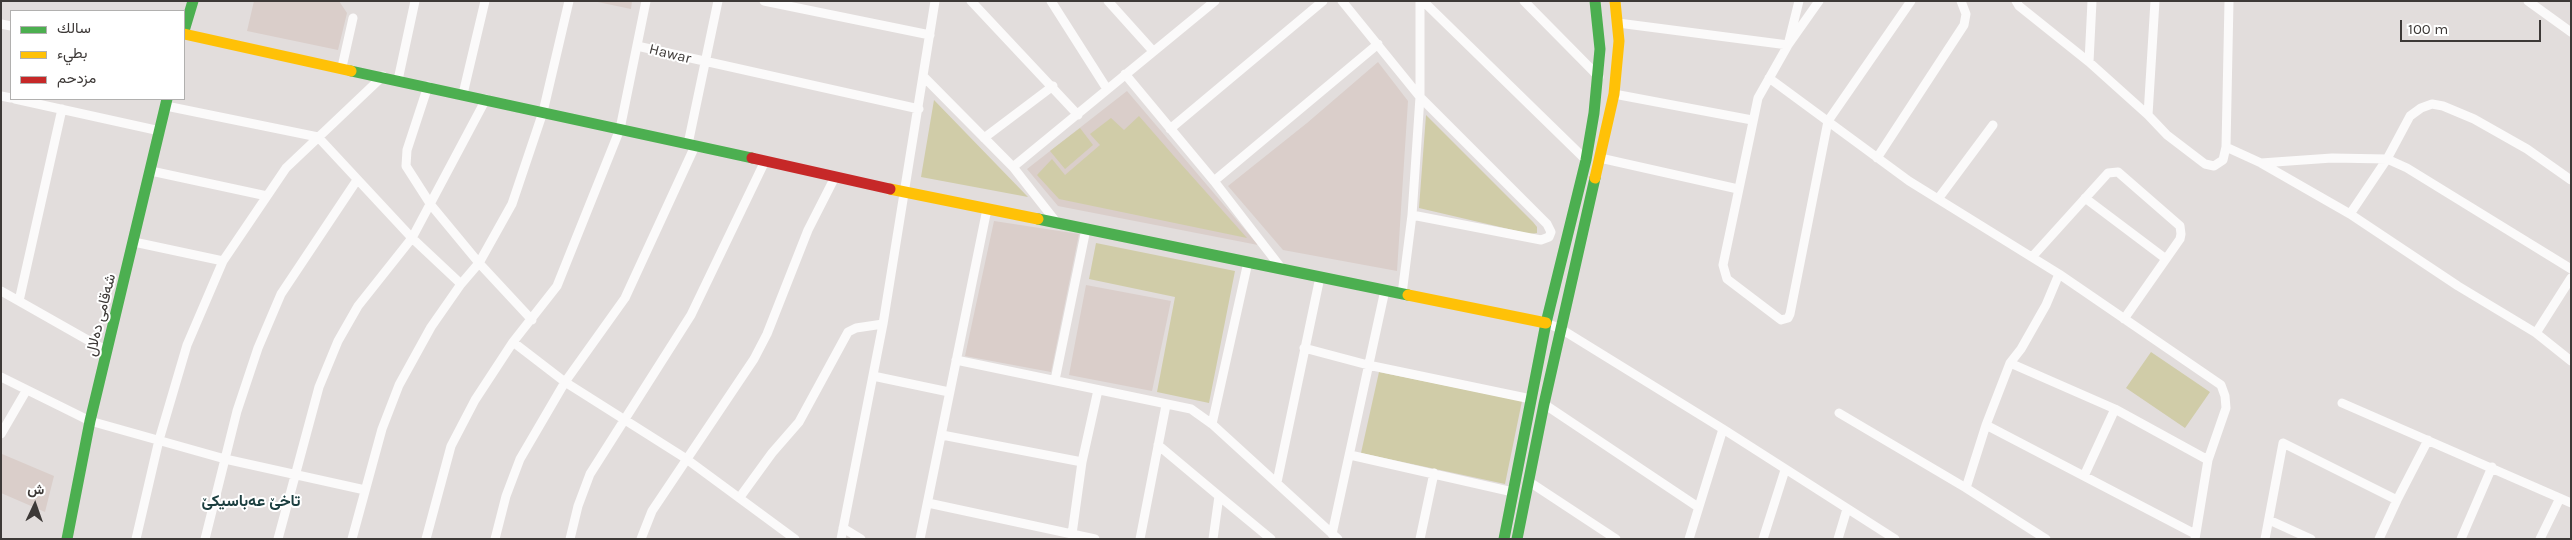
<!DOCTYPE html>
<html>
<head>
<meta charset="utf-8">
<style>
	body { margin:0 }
	#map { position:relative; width:2572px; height:540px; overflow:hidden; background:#e2dddc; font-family:Karla,Vazirmatn,sans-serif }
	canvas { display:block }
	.frame { position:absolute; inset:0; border:2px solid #3d3937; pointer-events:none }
	.legend { position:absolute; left:10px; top:10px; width:175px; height:90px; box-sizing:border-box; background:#fff; border:1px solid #b1b0af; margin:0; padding:6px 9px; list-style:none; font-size:15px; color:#3d3937 }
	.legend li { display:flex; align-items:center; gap:10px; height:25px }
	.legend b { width:25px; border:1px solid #b1b0af }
	.north { position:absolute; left:10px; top:480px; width:50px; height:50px; -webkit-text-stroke:4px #fff; paint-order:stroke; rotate:3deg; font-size:14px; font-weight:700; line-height:20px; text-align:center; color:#3d3937 }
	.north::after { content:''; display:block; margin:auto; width:18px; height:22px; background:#3d3937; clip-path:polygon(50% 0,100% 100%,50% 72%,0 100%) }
	.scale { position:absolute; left:2400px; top:20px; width:141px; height:22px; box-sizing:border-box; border:2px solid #3d3937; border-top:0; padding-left:6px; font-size:15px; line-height:18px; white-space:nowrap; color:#3d3937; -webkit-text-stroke:4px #fff; paint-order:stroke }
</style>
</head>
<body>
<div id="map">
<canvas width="2572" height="540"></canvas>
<div class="frame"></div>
<ul class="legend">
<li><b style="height:6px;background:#4caf50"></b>سالك</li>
<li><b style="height:6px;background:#ffc107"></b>بطيء</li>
<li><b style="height:6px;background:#c62828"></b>مزدحم</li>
</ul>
<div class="north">ش</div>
<div class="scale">100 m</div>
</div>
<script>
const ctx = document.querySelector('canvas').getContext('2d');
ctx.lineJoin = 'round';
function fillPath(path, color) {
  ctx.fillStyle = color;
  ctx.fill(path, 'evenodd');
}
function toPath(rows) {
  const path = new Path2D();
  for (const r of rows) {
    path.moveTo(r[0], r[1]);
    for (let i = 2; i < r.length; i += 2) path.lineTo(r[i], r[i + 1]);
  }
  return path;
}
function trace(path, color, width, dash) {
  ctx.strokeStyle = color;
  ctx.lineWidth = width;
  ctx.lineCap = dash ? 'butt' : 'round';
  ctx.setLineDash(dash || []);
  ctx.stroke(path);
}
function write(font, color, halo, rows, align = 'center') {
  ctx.font = font + ' Karla,Vazirmatn,sans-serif';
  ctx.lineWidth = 4;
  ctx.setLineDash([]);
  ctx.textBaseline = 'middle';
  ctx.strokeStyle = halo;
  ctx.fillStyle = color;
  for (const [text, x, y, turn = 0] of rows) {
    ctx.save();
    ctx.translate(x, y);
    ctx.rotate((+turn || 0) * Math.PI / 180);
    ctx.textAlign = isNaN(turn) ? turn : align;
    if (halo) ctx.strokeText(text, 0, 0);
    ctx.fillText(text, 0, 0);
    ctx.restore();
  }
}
const built = toPath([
	[254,1,339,1,347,13,338,50,247,31],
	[593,1,632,1,631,9],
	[1378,62,1408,101,1397,271,1283,250,1228,186,1307,123],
	[1127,91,1258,245,1058,206,1027,169],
	[994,221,1079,234,1051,372,965,356],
	[1086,285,1171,301,1152,391,1069,375],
	[2,454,54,476,45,512,1,493]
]);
const green = toPath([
	[934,100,1028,197,921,177],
	[1426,115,1533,222,1537,227,1537,233,1530,234,1419,208],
	[1139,116,1173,155,1247,238,1059,199,1037,175,1052,159,1065,175,1100,145,1090,134,1111,118,1124,130],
	[1080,128,1093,145,1065,169,1050,151],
	[1096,243,1235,271,1209,403,1157,392,1175,297,1089,279],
	[2151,352,2210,392,2185,428,2126,388],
	[1379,372,1522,401,1505,484,1361,453]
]);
const street = toPath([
	[764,1,930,35],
	[971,1,1078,115],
	[1051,1,1107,89],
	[1108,1,1153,51],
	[1342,1,1420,97,1547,224,1551,232,1549,237,1541,240,1412,215],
	[1423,1,1586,160],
	[1524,1,1599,77],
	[1819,1,1788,45,1758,98,1723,265,1727,279,1781,320,1788,318,1790,314,1828,121,1911,1],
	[2016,1,2019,6,2089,62,2148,115],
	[2155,1,2148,115,2167,135,2205,164,2214,166,2223,160,2226,147],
	[2229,1,2226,147,2261,163,2350,214,2458,286,2536,333,2571,361],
	[2528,1,2571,32],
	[1618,23,1788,45,1799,1],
	[1,24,11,26],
	[637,46,919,109],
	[2089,62,2092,1],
	[342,67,353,18],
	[1125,74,1214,181,1282,269],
	[924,77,1013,167,1057,223],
	[1769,78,1909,181,2059,274,2046,305,2021,349,2010,363],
	[398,80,415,1],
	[428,86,407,150,406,166,431,205,479,263,532,320],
	[463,94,485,1],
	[1614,94,1752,120],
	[1,96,11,98],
	[15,99,160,131],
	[166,106,318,137,412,238,461,284],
	[1170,129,1323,1],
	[984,138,1053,86],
	[688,144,718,1],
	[1600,158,1738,189],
	[1877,158,1964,25,1966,14,1961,1],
	[2261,163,2332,158,2387,159,2407,168,2571,269],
	[1013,167,1215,1],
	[151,171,267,196],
	[1214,181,1378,44],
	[2085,198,2166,259],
	[1938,199,1993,125],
	[2350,214,2387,159,2410,116,2421,108,2432,104,2443,106,2474,119,2527,149,2571,180],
	[134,242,223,261],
	[2032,257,2108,173,2118,172,2180,226,2181,234,2180,239,2124,319],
	[2059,274,2221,385,2225,396,2226,408,2208,460,2195,539],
	[1,291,107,351],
	[1402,294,1412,215,1420,97,1420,1],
	[19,301,62,109],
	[1546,323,1561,329,1723,429,1895,539],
	[2536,333,2571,278],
	[513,342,565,382,685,458,795,539],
	[1304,348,1368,365,1531,399],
	[956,360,1191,409,1212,424,1248,262],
	[873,376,949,392],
	[1,377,90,421,225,459,365,490],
	[1055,380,1086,229],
	[2342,403,2571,503],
	[1544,404,1698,507],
	[1839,413,1966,488,2046,539],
	[1212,424,1338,539],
	[1986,425,2195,534],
	[1,434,26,391],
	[942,435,1082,462],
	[1158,445,1219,496,1213,539],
	[1350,455,1513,492],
	[2084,476,2115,409],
	[1528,481,1616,539],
	[1277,482,1320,277],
	[1966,488,1986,425,2010,363,2115,409,2208,460],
	[1219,496,1271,539],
	[740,497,772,453,799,422,848,332,856,328,883,324],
	[928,503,1095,539],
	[2269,520,2311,539],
	[843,528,861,539],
	[1072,534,1082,462,1098,390],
	[1332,534,1385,290],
	[136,539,159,440,187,345,223,261,286,168,383,76],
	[205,539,237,411,258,348,281,294,357,180],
	[278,539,319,387,338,341,358,306,412,238,486,99],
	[352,539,382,429,399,385,431,327,461,284,479,263,512,204,543,112,569,1],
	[426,539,451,446,475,400,513,342,557,286,620,129,646,1],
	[495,539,506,496,520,459,565,382,625,298,695,146],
	[570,539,578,506,590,474,691,315,765,161],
	[641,539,652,511,754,359,767,334,808,230,835,177],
	[841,539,883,324,935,1],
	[920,539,987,209],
	[1140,539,1166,405],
	[1420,539,1434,473],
	[1689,539,1723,429],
	[1763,539,1785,470],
	[1838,539,1847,509],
	[2265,539,2283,443,2397,500,2428,440],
	[2379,539,2397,500],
	[2461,539,2492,467],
	[2540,539,2560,498]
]);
const fast = toPath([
	[184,31,193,1],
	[351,71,752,158],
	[1038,219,1408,295],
	[67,539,90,421,167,99],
	[1504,539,1546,323,1586,160,1594,113,1600,49,1595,1],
	[1517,539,1544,404,1595,178]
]);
const slow = toPath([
	[184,34,351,71],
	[1595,178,1614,94,1619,41,1615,1],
	[890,189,1038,219],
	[1408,295,1546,323]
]);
const jam = toPath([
	[752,158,890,189]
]);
const streetNames = [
	["Hawar",670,54,14],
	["شەقامی دەلال",101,315,-76]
];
const neighbourhoodNames = [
	["تاخێ عه‌باسيكێ",251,501]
];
fillPath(built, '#daceca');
fillPath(green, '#d0cca8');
trace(street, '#fbfafa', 9);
trace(fast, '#4caf50', 11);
trace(slow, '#ffc107', 11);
trace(jam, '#c62828', 11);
write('15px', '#3d3937', '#fff', streetNames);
write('bold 16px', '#1b3e3f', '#fff', neighbourhoodNames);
</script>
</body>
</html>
